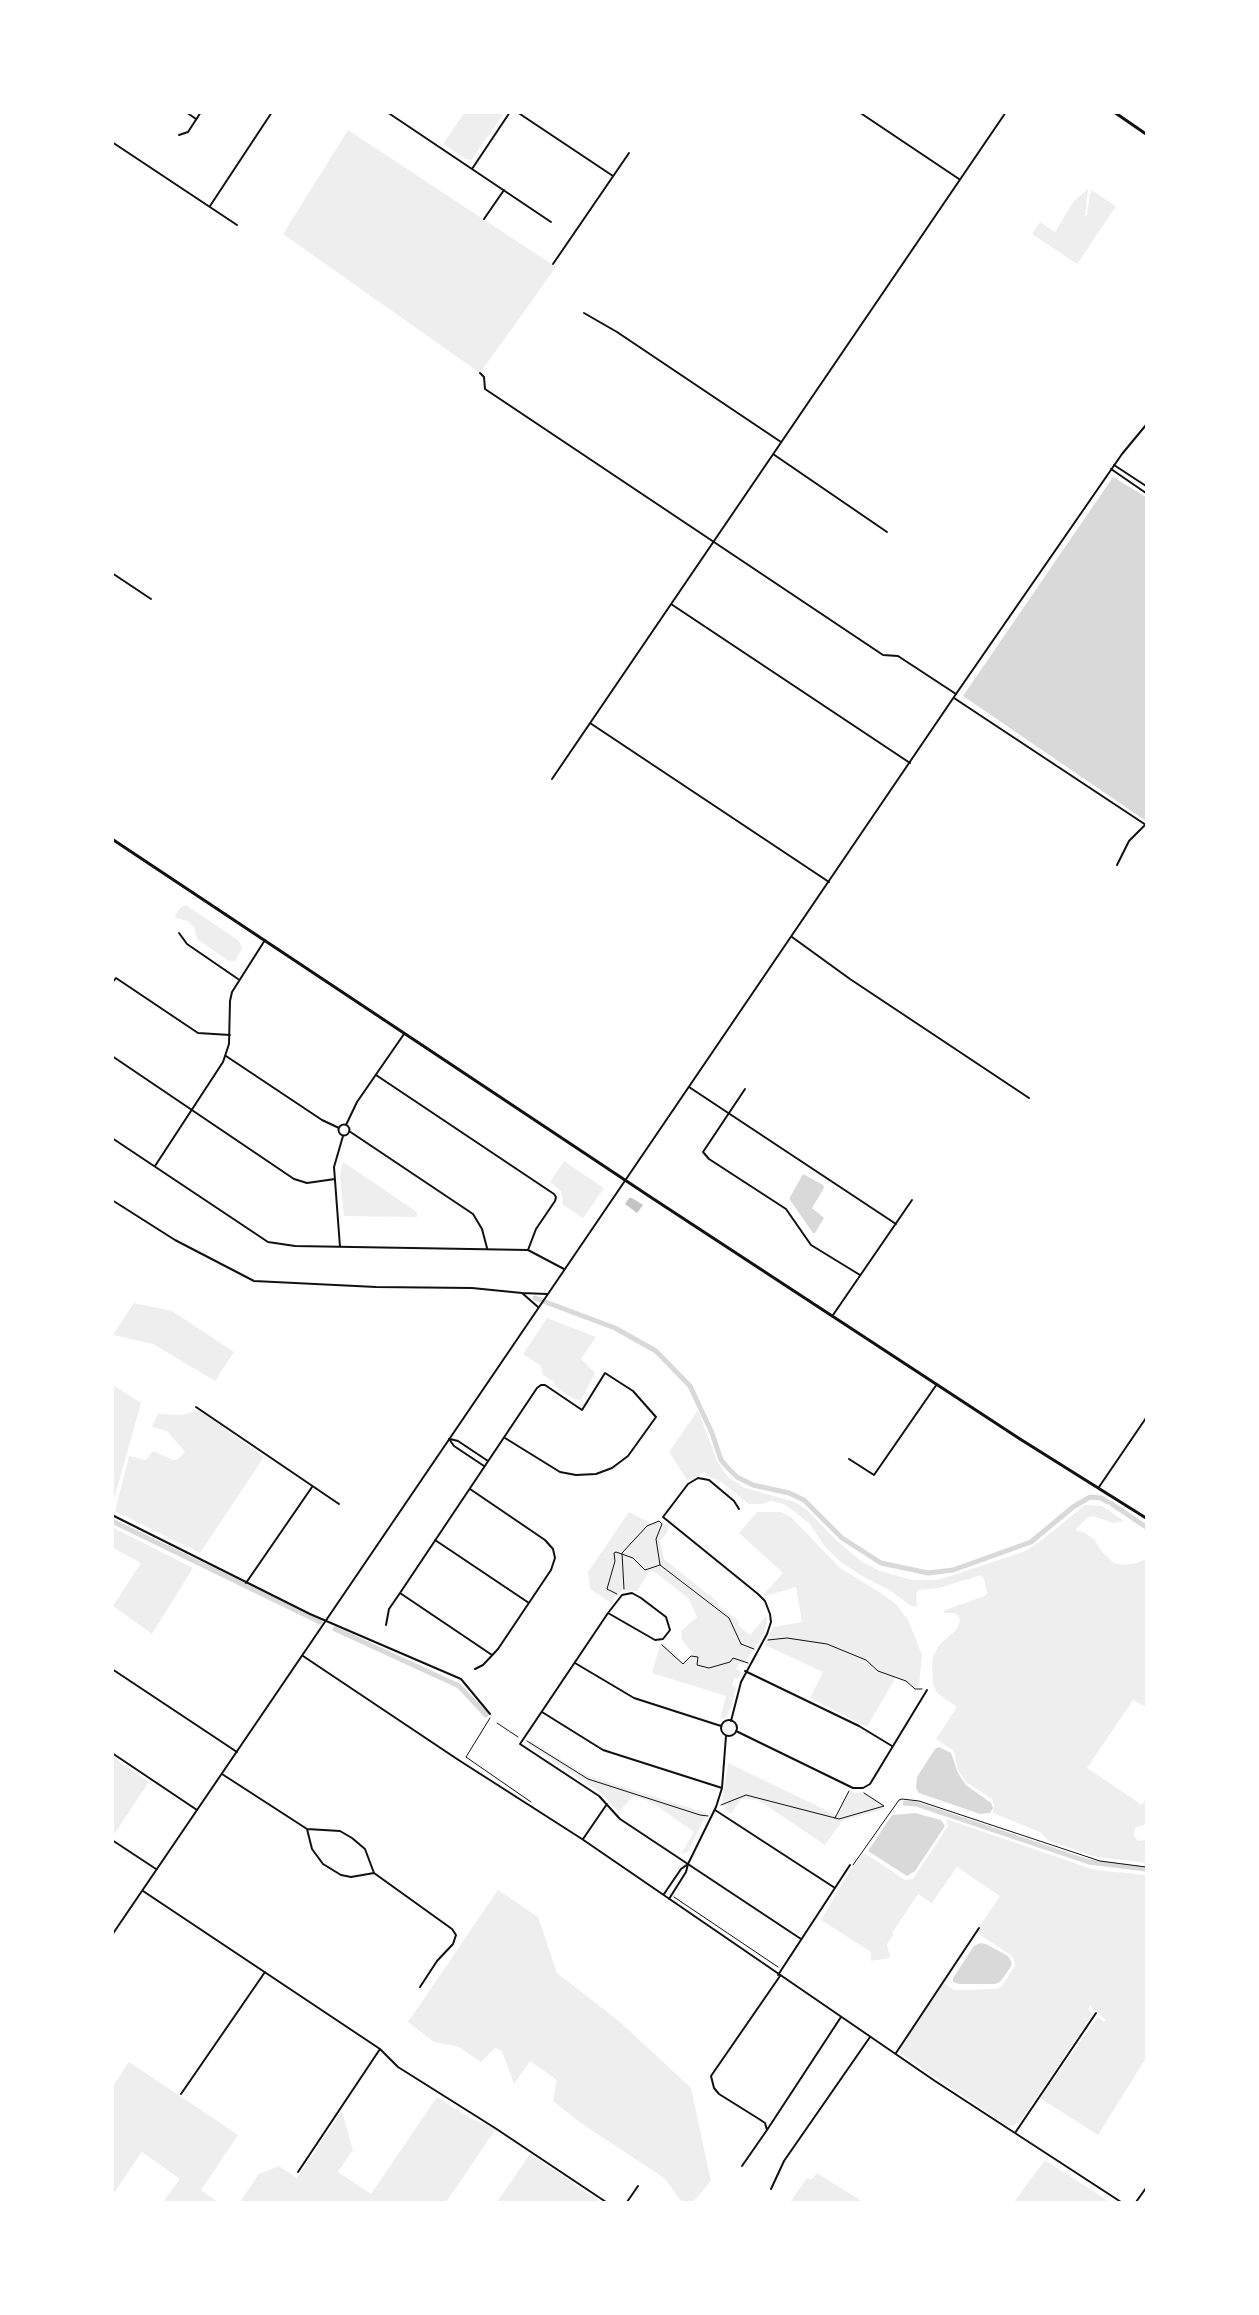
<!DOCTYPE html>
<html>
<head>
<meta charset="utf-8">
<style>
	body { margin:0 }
	#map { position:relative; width:1259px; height:2315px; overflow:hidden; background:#fff; font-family:"Libre Baskerville",serif }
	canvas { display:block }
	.frame { position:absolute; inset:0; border:114px solid #fff; pointer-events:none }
</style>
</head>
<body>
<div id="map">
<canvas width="1259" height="2315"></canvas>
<div class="frame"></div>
</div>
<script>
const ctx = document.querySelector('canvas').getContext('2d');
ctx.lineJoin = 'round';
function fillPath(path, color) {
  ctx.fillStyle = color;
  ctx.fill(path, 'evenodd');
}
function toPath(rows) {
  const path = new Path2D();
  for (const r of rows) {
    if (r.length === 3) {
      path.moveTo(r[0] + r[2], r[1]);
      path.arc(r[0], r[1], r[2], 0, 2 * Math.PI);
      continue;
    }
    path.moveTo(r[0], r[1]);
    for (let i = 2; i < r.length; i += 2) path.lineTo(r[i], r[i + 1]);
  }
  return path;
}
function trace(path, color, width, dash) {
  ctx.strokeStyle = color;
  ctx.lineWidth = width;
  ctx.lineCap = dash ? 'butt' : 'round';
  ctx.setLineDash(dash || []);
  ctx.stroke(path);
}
const green = toPath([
	[464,113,502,113,503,115,471,160,466,159,443,144],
	[348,130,556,267,480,373,283,234],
	[1088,189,1085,216,1088,214,1087,212,1091,190,1116,206,1077,264,1032,234,1040,222,1055,232,1074,201],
	[186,905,239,941,242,948,235,961,229,961,197,939,194,927,188,921,176,918,175,915,181,907],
	[564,1161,604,1188,583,1218,562,1204,563,1200,561,1191,550,1182],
	[343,1162,417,1212,417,1217,344,1216,340,1174],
	[134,1303,172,1311,234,1352,215,1381,153,1344,113,1335],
	[547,1318,596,1337,581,1359,595,1373,581,1400,574,1399,556,1387,553,1381,543,1375,541,1366,523,1354],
	[113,1385,141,1403,113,1503,112,1385],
	[199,1410,264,1457,200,1553,115,1511,129,1456,146,1460,153,1451,173,1460,178,1459,185,1452,167,1431,152,1427,158,1414,182,1415],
	[698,1410,717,1461,728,1477,745,1488,795,1502,806,1509,835,1539,862,1562,880,1571,912,1580,938,1580,1023,1552,1038,1543,1085,1505,1102,1506,1124,1521,1113,1523,1093,1516,1087,1518,1075,1530,1085,1533,1095,1540,1102,1552,1114,1563,1123,1565,1137,1563,1146,1559,1146,1707,1133,1700,1087,1768,1142,1805,1146,1799,1146,1824,1136,1827,1134,1832,1134,1836,1138,1841,1146,1840,1146,1863,1096,1857,1049,1841,1040,1832,993,1813,994,1804,992,1799,966,1782,958,1770,954,1751,936,1739,957,1707,937,1693,933,1684,932,1665,933,1656,940,1644,956,1630,960,1622,959,1616,954,1613,943,1613,945,1610,985,1596,987,1593,984,1579,981,1575,939,1588,919,1590,916,1593,917,1606,911,1606,891,1591,862,1576,842,1563,826,1548,809,1523,784,1504,771,1501,761,1504,749,1504,719,1480,706,1476,705,1472,700,1473,699,1476,687,1480,669,1452],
	[629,1512,651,1523,658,1521,668,1526,668,1531,660,1541,664,1559,719,1603,718,1605,740,1622,738,1625,750,1635,766,1616,767,1623,764,1633,743,1665,739,1663,736,1669,741,1672,738,1679,734,1678,732,1686,736,1688,731,1708,725,1718,720,1719,726,1696,652,1673,660,1644,664,1643,683,1663,693,1653,682,1640,681,1631,697,1617,689,1599,651,1569,637,1591,623,1590,616,1595,611,1603,590,1589,588,1572],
	[757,1512,781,1512,791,1517,840,1568,879,1592,896,1604,908,1620,922,1655,919,1686,917,1688,896,1677,867,1727,810,1698,823,1672,765,1645,773,1627,802,1622,796,1587,765,1596,764,1594,783,1573,739,1533],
	[112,1527,193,1568,152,1634,113,1606,141,1563,113,1548],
	[529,1740,588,1776,707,1813,688,1852,681,1854,694,1832,651,1802,633,1796,619,1812,601,1793,529,1745],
	[113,1757,149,1782,113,1836],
	[728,1763,836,1815,848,1791,853,1793,864,1792,884,1804,885,1809,842,1821,825,1845,758,1800,741,1799,731,1814,727,1811,722,1803],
	[946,1819,1095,1870,1146,1875,1146,2058,1098,2135,1040,2098,1098,2017,1104,2022,1106,2020,1090,2006,1088,2009,1093,2014,1020,2121,1013,2126,1006,2125,900,2053,901,2046,944,1983,954,1990,997,1989,1001,1987,1015,1966,1013,1957,976,1932,1000,1896,957,1867,932,1903,918,1894,892,1933,894,1934,887,1944,890,1958,871,1961,871,1952,821,1920,851,1869,863,1854,866,1854,905,1880,913,1879,948,1826],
	[498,1890,538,1917,557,1973,619,2021,691,2088,711,2181,693,2202,682,2202,664,2178,578,2121,553,2101,557,2080,530,2061,514,2084,502,2051,495,2048,481,2062,459,2047,434,2042,408,2022],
	[129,2062,238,2135,201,2190,218,2202,163,2202,180,2179,142,2152,113,2194,113,2086],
	[437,2097,466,2116,496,2129,446,2202,240,2202,259,2174,279,2166,297,2178,342,2111,353,2150,338,2172,371,2194],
	[530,2154,601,2202,497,2202],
	[1045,2160,1110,2202,1014,2202],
	[817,2173,863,2202,790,2202,807,2178,811,2180]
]);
const water = toPath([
	[1113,477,1146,497,1146,821,963,696],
	[803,1174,823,1185,824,1188,812,1208,824,1218,815,1233,813,1233,790,1200,790,1197],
	[939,1747,951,1753,958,1773,966,1785,991,1803,993,1808,990,1813,980,1814,919,1793,916,1788,917,1777,935,1749],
	[915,1813,941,1820,945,1826,915,1871,907,1876,868,1851,892,1815],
	[980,1943,986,1944,1008,1956,1012,1963,1010,1968,1000,1982,995,1984,959,1984,953,1982,953,1978,974,1946]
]);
const canal = toPath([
	[535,1298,615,1328,656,1351,690,1386,712,1433,721,1460,728,1468,737,1477,753,1485,789,1493,804,1500,842,1538,881,1563,928,1573,953,1570,1031,1542,1073,1507,1090,1497,1101,1498,1108,1502],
	[1112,1504,1146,1527],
	[112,1521,320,1622],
	[335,1629,459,1686,486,1715],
	[905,1803,916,1804,1089,1862,1146,1869]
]);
const building = toPath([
	[629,1198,632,1198,643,1205,637,1213,625,1204]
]);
const path = toPath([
	[624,1589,622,1553,647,1526,659,1521,662,1524,656,1539,660,1565,729,1618,741,1644,754,1649],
	[617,1594,607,1589,615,1561,614,1553,616,1552,633,1558,645,1570,660,1565],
	[768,1640,787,1638,827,1644,866,1660,878,1671,906,1681,915,1689,922,1689],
	[662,1645,683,1664,691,1656,698,1657,697,1665,709,1668,730,1662,733,1658,748,1663],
	[490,1718,466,1757,531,1802],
	[497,1723,518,1737],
	[527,1741,588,1779,700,1815,708,1816],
	[721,1805,746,1795,839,1819,884,1806,864,1793],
	[835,1818,849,1791],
	[853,1865,899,1800,902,1799,919,1801,1100,1861,1146,1867],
	[674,1897,778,1967]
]);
const minor = toPath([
	[186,112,196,119],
	[387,112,551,222],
	[517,112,613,176],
	[859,112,959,179],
	[112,114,113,112],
	[179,135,188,132,201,112],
	[112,142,237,225],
	[472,169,510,112],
	[210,206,272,112],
	[484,219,504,190],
	[553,264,629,153],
	[584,313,617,332,781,442],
	[480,373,484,377,485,389,883,655,898,656,956,694],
	[773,454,887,532],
	[1114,465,1146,486],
	[1111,469,1146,493],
	[112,573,151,599],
	[671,604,910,763],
	[954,698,1146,825],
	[590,723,829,882],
	[552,779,1006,112],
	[1117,865,1129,841,1145,825],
	[179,933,187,944,238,979],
	[792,937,850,979,1029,1098],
	[112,983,116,978,198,1033,230,1035],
	[112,1056,294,1179,307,1183,335,1179],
	[226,1056,322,1120,339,1128],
	[376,1075,554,1194,556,1197,555,1201,536,1229,528,1250],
	[689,1087,896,1224],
	[745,1089,703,1152,709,1159,786,1209,811,1245,860,1275],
	[344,1130,5.5],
	[346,1125,357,1102,404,1034],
	[349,1131,473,1214,482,1229,487,1248],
	[112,1138,268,1242,295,1246,528,1250,564,1269],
	[155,1166,223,1062,229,1044,230,1001,232,992,265,940],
	[112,1200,175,1240,254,1281,376,1287,472,1288,522,1293,538,1307],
	[340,1247,334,1167,343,1136],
	[522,1293,547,1294],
	[833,1315,912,1200],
	[196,1407,339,1504],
	[449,1439,454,1446,484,1466],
	[450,1439,458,1441,488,1461],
	[849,1459,874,1475,937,1384],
	[1099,1487,1146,1418],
	[470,1489,545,1540,553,1549,555,1558,551,1570,498,1649,483,1665,475,1669],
	[112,1515,310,1614,461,1679,490,1714],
	[435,1540,529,1603],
	[246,1583,312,1487],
	[400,1593,492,1655],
	[608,1613,655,1640,663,1639,670,1630,666,1617,641,1598,632,1593,622,1595,608,1613,520,1744,599,1796,620,1819,801,1939],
	[386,1625,389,1609,400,1593,537,1388,541,1385,545,1385,582,1410,605,1373,633,1391,656,1417,628,1456,612,1468,596,1474,576,1475,560,1472,505,1438],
	[303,1656,457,1759,582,1839,935,2081,1121,2202],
	[575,1663,634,1698,721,1726],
	[112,1669,237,1752],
	[745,1671,859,1726,892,1746],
	[542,1712,603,1750,722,1788],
	[729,1728,8],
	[731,1721,741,1682,767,1634,771,1622,770,1614,765,1601,758,1594,663,1517,688,1484,698,1478,709,1480,734,1501,739,1509],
	[736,1731,853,1788,863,1788,870,1784,927,1690],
	[112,1753,197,1810],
	[222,1774,307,1829,340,1831,352,1838,365,1849,374,1873,452,1929,456,1935,453,1944,437,1961,420,1987],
	[715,1810,835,1888],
	[307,1829,312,1849,323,1864,341,1875,351,1877,374,1873],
	[583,1839,607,1804],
	[112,1840,156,1869],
	[143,1891,380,2049,398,2067,495,2128,606,2202],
	[664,1894,681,1869,688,1864],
	[669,1899,686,1872,688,1864,716,1807,722,1788,726,1736],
	[778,1975,850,1865],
	[896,2053,979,1928],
	[181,2094,265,1972],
	[767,2130,841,2017],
	[1015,2133,1096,2013],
	[742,2166,767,2130,765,2123,759,2119,719,2094,714,2088,711,2076,780,1976],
	[298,2172,380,2049],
	[771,2189,784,2161,870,2037],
	[627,2202,638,2186],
	[1136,2202,1146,2188]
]);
const tertiary = toPath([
	[112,1935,956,694,1122,454,1146,425]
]);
const secondary = toPath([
	[112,839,652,1198,1020,1439,1146,1518]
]);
const primary = toPath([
	[1114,112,1146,134]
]);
fillPath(green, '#eee');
fillPath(water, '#d9d9d9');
trace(canal, '#d9d9d9', 5);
fillPath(building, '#c4c4c4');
trace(path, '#111', 1);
trace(minor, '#111', 2);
trace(tertiary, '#111', 2);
trace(secondary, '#111', 3);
trace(primary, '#111', 3);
</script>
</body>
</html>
